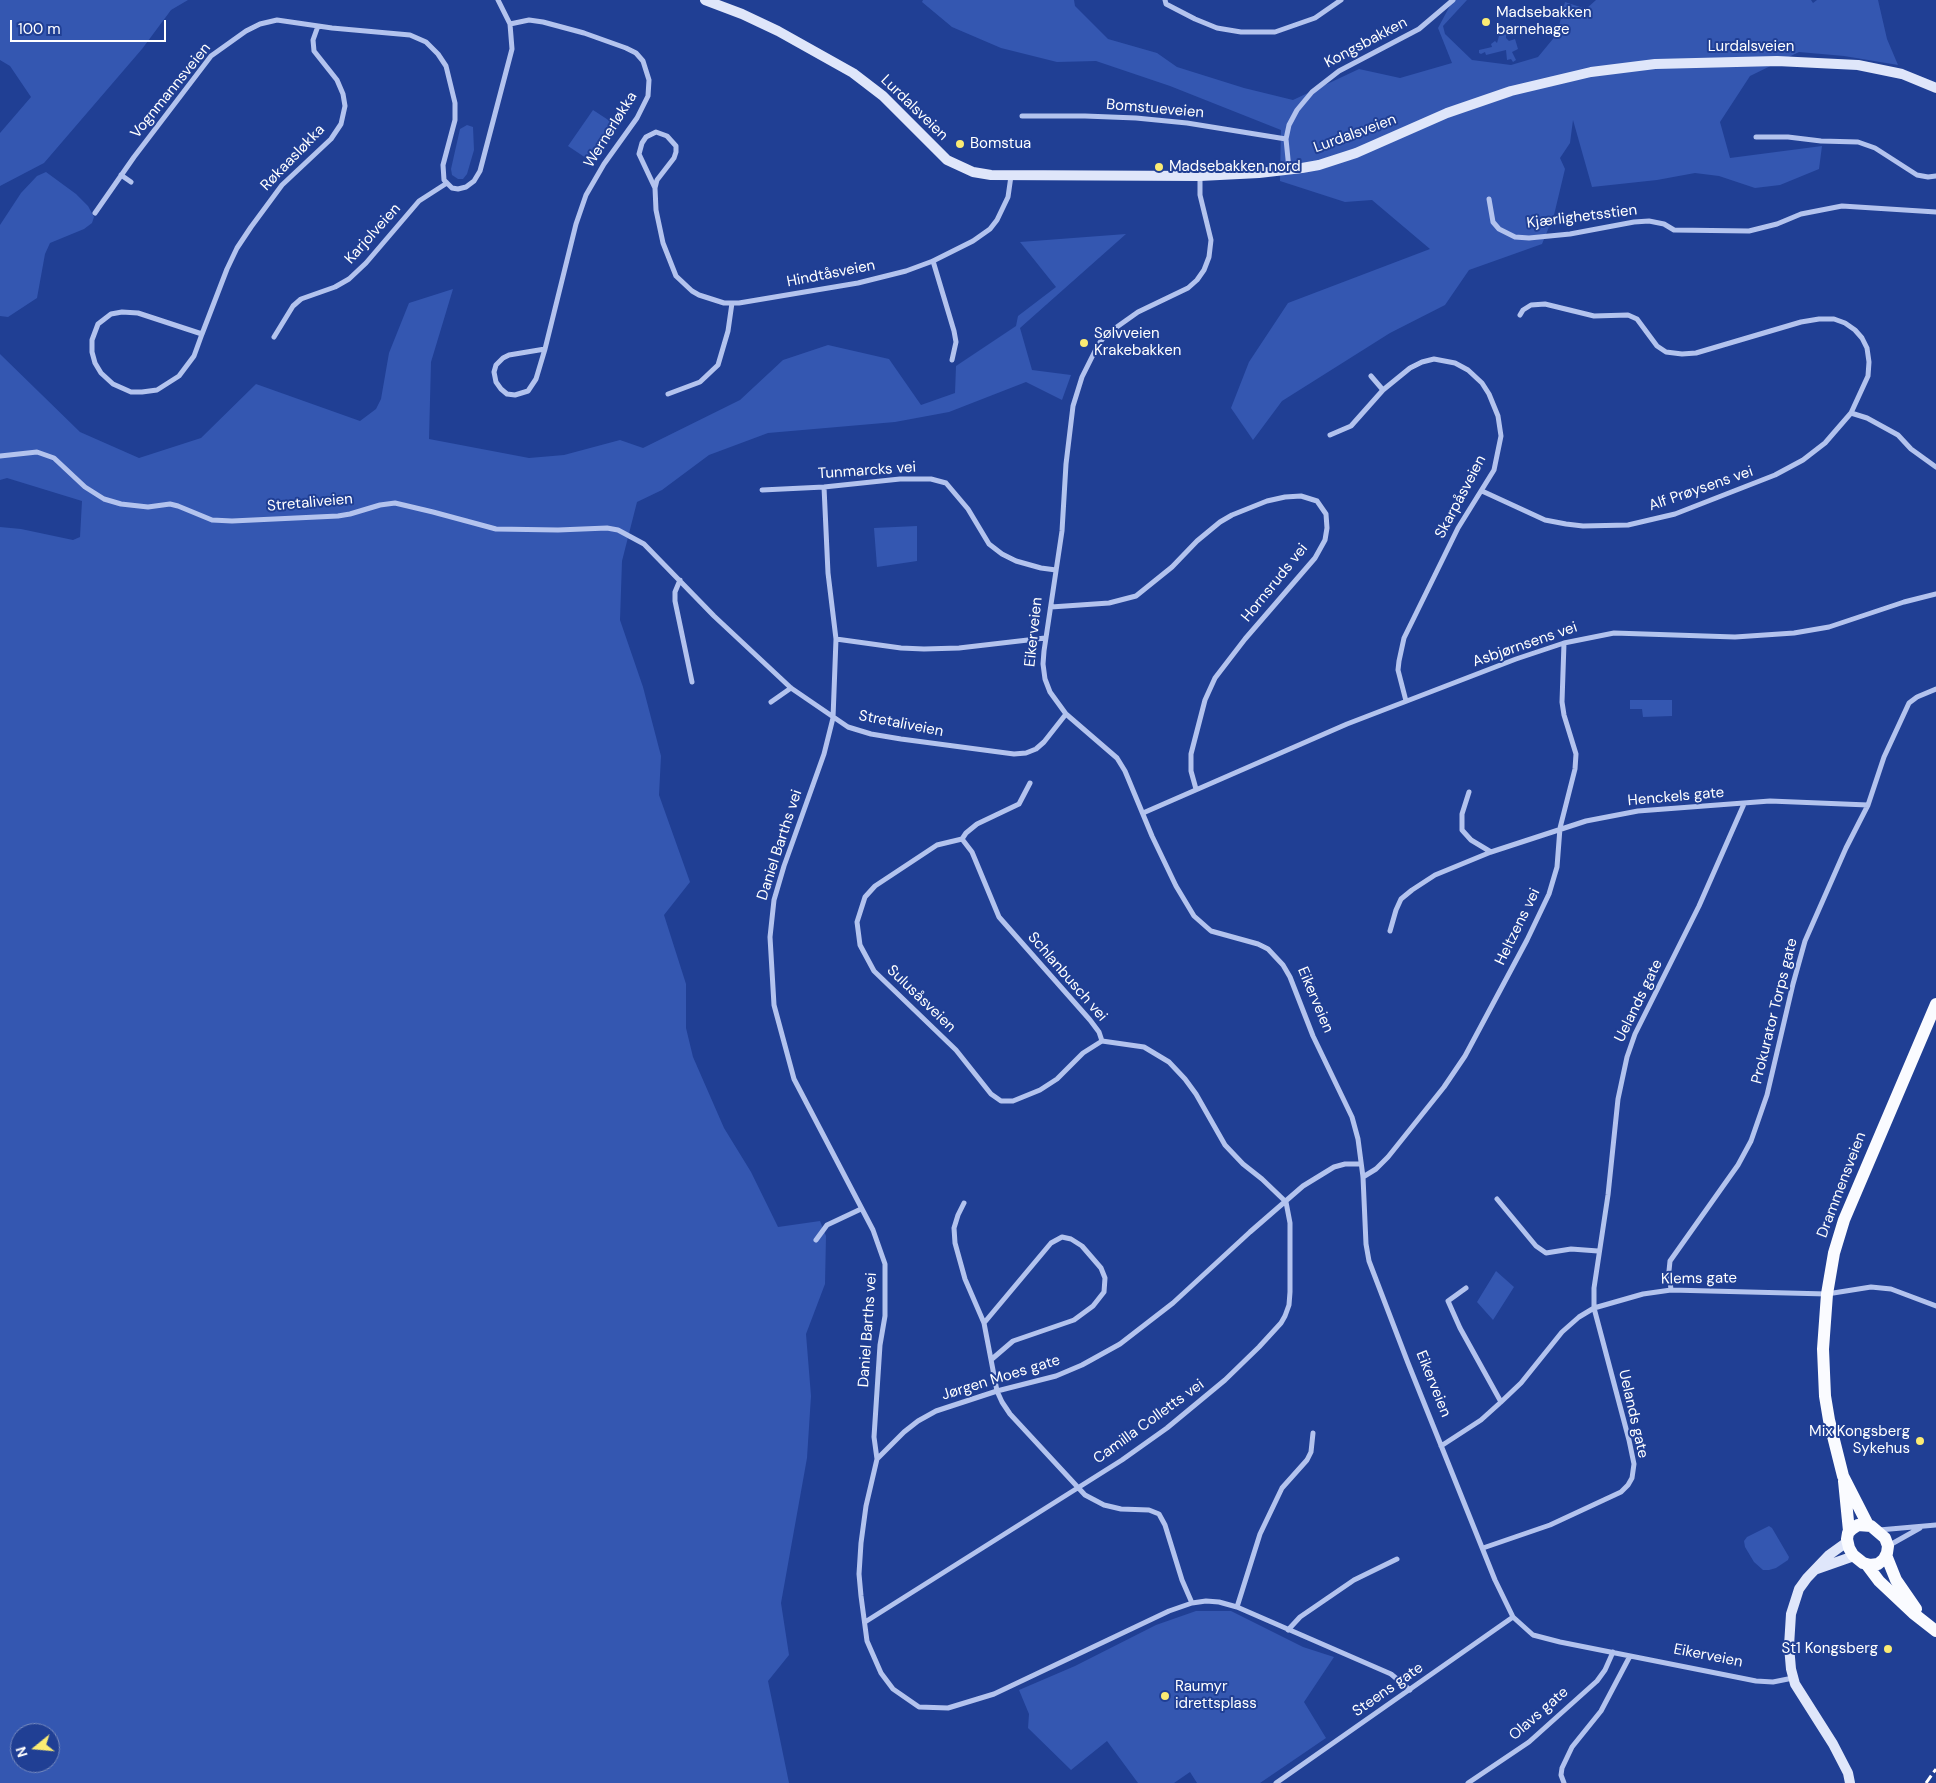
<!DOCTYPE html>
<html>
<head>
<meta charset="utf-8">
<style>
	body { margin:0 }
	#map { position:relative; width:1936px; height:1783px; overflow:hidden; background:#203f94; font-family:"DM Sans",sans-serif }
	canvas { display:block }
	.north { position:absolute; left:10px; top:1723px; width:50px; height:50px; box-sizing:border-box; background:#203f94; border:1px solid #798cbf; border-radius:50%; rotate:253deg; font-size:14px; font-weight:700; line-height:20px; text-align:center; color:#fff }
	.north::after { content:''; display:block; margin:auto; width:18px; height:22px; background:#fbeb73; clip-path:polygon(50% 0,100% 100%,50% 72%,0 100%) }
	.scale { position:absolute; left:10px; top:20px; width:156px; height:22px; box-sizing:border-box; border:2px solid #fff; border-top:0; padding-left:6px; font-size:15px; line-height:18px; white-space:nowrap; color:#fff; -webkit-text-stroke:4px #203f94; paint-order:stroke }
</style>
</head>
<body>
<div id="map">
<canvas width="1936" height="1783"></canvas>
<div class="north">N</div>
<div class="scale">100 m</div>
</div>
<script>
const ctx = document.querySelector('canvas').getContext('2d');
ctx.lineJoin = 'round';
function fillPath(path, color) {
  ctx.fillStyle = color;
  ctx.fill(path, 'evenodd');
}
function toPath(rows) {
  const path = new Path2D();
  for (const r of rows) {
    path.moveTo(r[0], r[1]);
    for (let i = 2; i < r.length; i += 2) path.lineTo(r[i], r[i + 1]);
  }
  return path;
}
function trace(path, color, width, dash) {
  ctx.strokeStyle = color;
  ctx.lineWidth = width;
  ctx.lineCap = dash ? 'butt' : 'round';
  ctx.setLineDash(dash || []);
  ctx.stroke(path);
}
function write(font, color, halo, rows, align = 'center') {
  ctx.font = font + ' "DM Sans",sans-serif';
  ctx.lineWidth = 4;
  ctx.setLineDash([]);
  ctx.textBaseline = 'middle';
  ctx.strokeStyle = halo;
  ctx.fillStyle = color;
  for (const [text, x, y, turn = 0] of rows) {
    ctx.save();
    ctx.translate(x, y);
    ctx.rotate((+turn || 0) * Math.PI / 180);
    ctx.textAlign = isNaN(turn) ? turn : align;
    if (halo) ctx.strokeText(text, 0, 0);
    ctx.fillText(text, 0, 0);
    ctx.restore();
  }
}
const green = toPath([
	[0,0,188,0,171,10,142,49,44,163,0,186,0,133,31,97,10,66,0,60],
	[923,0,1074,0,1075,6,1108,39,1157,53,1177,67,1244,88,1293,100,1359,69,1400,78,1452,63,1438,28,1453,0,1467,0,1443,26,1445,34,1472,60,1511,65,1538,57,1557,34,1565,2,1586,9,1596,0,1811,0,1813,3,1817,0,1878,0,1887,39,1898,65,1844,56,1799,52,1750,76,1720,122,1730,158,1822,146,1819,169,1780,185,1755,188,1719,176,1695,173,1657,180,1592,187,1573,120,1570,143,1560,158,1565,169,1554,215,1542,244,1469,270,1445,305,1390,333,1282,401,1253,440,1231,408,1249,362,1288,303,1430,249,1372,200,1345,202,1280,181,1281,130,1170,86,1096,61,1057,62,1001,48,952,27,922,2],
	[1503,33,1506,34,1506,38,1509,41,1515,39,1518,49,1512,52,1516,60,1513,62,1511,59,1507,60,1506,50,1486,55,1485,52,1481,54,1479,53,1479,50,1492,47,1491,44,1495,41,1497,43,1499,36],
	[593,110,616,125,589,160,568,146],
	[467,125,473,127,474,150,467,174,463,179,458,179,452,175,451,169,460,129],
	[46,172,76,194,88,206,94,217,92,223,84,229,50,243,45,254,37,298,8,317,0,316,0,225,21,193,37,176],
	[1126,234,1020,328,1032,370,1071,375,1062,400,1026,382,949,412,895,422,768,433,709,455,662,490,637,502,622,561,620,620,643,687,661,756,659,795,690,882,664,915,686,984,686,1028,693,1057,724,1128,751,1172,778,1227,820,1221,826,1236,825,1284,806,1334,811,1396,807,1458,781,1603,789,1655,768,1681,789,1783,0,1783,0,527,21,529,73,540,80,537,82,501,7,478,0,480,0,354,80,432,139,458,201,438,256,384,360,421,376,409,381,399,389,353,409,303,453,289,431,362,429,439,529,458,564,455,620,440,643,448,740,400,783,360,828,345,889,359,921,405,955,393,956,366,1016,326,1018,316,1056,287,1020,242],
	[20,1733,50,1733,50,1763,20,1763],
	[917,526,917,561,877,567,874,528],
	[1630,700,1672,700,1672,716,1643,717,1642,709,1630,709],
	[1496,1271,1514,1287,1493,1320,1477,1302],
	[1769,1526,1772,1528,1789,1557,1788,1560,1776,1568,1769,1570,1763,1570,1754,1562,1745,1547,1744,1541,1747,1537],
	[1196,1611,1231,1611,1303,1647,1334,1657,1304,1702,1326,1738,1260,1783,1197,1783,1190,1772,1174,1783,1138,1783,1107,1741,1071,1770,1028,1728,1029,1714,1019,1690,1075,1666,1156,1625]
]);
const minor = toPath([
	[1165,0,1166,4,1195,19,1217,28,1241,32,1275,32,1315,18,1341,0],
	[510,24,529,20,543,22,584,33,626,48,636,53,643,61,649,80,648,96,637,118,604,164,586,195,576,224,545,349,509,355,503,358,496,365,494,372,496,382,501,389,507,394,515,395,528,391,536,379,545,349],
	[1022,116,1085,116,1136,118,1187,123,1286,139],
	[1756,137,1788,137,1821,141,1858,142,1875,148,1917,175,1928,177,1936,176],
	[1289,169,1286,139,1289,125,1297,110,1312,92,1339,71,1419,29,1453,0],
	[121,175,131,182],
	[1200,176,1200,195,1211,240,1209,257,1204,270,1197,280,1188,288,1138,312,1114,329,1103,338,1097,347,1082,377,1073,406,1066,464,1062,531,1044,651,1043,664,1045,679,1050,692,1066,714,1117,758,1125,771,1152,836,1176,886,1194,916,1211,931,1258,944,1268,949,1283,965,1290,977,1313,1036,1352,1117,1358,1139,1363,1177,1366,1244,1369,1261,1408,1363,1495,1580,1513,1617,1533,1635,1560,1642,1756,1681,1773,1682,1793,1678],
	[655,188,639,154,642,143,646,137,656,132,667,136,676,146,676,152,674,158,657,180,655,188,656,210,663,243,676,276,692,291,699,295,724,303,739,303,858,283,906,271,933,261,973,241,990,229,997,220,1008,197,1011,176],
	[1489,199,1493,222,1499,229,1515,237,1529,238,1570,234,1634,222,1649,221,1664,224,1674,230,1749,231,1777,224,1801,214,1842,206,1936,212],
	[95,213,134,157,211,56,246,31,260,24,277,20,332,28,410,35,426,42,438,54,446,66,455,103,455,120,443,165,444,180,452,188,458,189,466,187,474,181,480,171,512,49,510,24,498,0],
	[933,261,954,331,956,342,952,360],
	[202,334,194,356,179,376,157,390,142,392,131,392,113,384,101,373,95,363,92,352,92,340,98,324,111,314,122,312,138,313,202,334,227,269,237,248,251,227,282,185,331,139,341,124,345,106,343,94,337,80,314,51,313,40,318,26],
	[274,337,293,306,301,299,335,287,349,279,366,263,419,201,447,183],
	[1371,376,1383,390],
	[668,394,700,382,718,365,728,331,732,303],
	[1851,413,1867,418,1898,435,1911,449,1936,467],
	[1330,435,1351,426,1383,390,1410,368,1422,362,1434,359,1455,363,1468,370,1482,383,1489,394,1498,416,1501,436,1494,470,1458,528,1404,638,1399,661,1398,670,1406,701],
	[0,456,37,452,54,458,85,487,104,499,121,504,148,507,170,504,178,506,212,520,232,521,338,516,350,514,380,505,395,503,433,512,496,529,558,530,607,528,618,530,644,544,714,616,791,688,848,727,871,734,901,739,1014,754,1026,753,1036,749,1044,742,1066,714],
	[824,487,828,573,836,639,833,718,824,754,784,866,774,900,770,937,774,1005,794,1079,873,1230,885,1264,885,1316,880,1345,874,1437,877,1459],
	[762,490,824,487,900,479,931,479,946,483,968,509,989,544,1002,554,1016,561,1041,568,1056,570],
	[1482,491,1545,520,1566,524,1583,526,1628,525,1675,514,1775,475,1803,460,1825,443,1851,413,1868,376,1869,362,1867,348,1862,338,1855,330,1845,323,1834,319,1819,319,1801,322,1696,353,1682,354,1666,352,1657,346,1637,319,1628,315,1594,316,1545,304,1531,305,1523,310,1520,315],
	[680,580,675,592,675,601,692,682],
	[1051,607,1109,603,1136,596,1172,567,1197,541,1220,522,1232,515,1267,501,1285,497,1301,496,1317,501,1326,514,1327,528,1325,540,1315,558,1245,639,1215,678,1205,700,1191,754,1191,771,1196,789],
	[836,639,901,648,924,649,959,648,1045,638],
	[771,702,791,688],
	[1030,783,1019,804,977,824,966,833,962,839,937,845,875,886,865,897,857,922,860,945,874,971,956,1050,991,1094,1001,1101,1013,1101,1040,1090,1057,1079,1083,1053,1102,1041],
	[1469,792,1462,814,1462,830,1471,840,1491,852],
	[1143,813,1347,724,1516,659,1564,643,1614,633,1735,637,1794,633,1829,627,1904,602,1936,594],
	[962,839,972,852,999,917,1090,1020,1099,1032,1102,1041],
	[1390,931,1396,910,1401,899,1412,890,1435,875,1491,852,1586,821,1638,811,1770,801,1868,805],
	[1361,1164,1345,1164,1334,1167,1303,1186,1250,1232,1173,1303,1120,1344,1082,1365,1056,1376,997,1391,936,1411,918,1421,904,1432,877,1459,866,1506,861,1543,859,1574,861,1596,867,1641,881,1673,893,1689,919,1707,948,1708,994,1694,1169,1611,1192,1603,1206,1601,1219,1602,1237,1607,1391,1674,1410,1690],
	[1363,1177,1376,1169,1388,1157,1444,1087,1465,1056,1527,940,1549,894,1557,867,1560,828,1575,769,1576,754,1564,715,1562,702,1564,643],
	[1497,1199,1536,1246,1546,1253,1571,1249,1598,1251],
	[964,1203,958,1215,954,1228,955,1243,965,1279,984,1323,997,1391,1002,1402,1010,1414,1085,1495,1104,1505,1121,1509,1149,1510,1159,1514,1165,1525,1182,1580,1192,1603],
	[816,1240,827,1225,861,1209],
	[1466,1288,1448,1301,1460,1328,1501,1402],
	[1671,1290,1669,1271,1670,1261,1738,1165,1751,1141,1767,1095,1793,984,1805,941,1846,848,1868,805,1884,757,1909,703,1917,697,1936,689],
	[984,1323,1051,1243,1062,1237,1071,1239,1082,1246,1101,1268,1105,1278,1104,1292,1093,1306,1074,1320,1013,1341,992,1359],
	[1441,1446,1481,1420,1501,1402,1521,1383,1562,1332,1579,1317,1594,1308,1643,1294,1671,1290,1827,1294,1871,1287,1891,1289,1936,1306],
	[1879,1530,1936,1525],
	[1888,1546,1920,1528],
	[1483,1548,1550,1525,1621,1492,1628,1485,1632,1478,1634,1464,1629,1440,1594,1308,1594,1288,1608,1195,1618,1099,1627,1057,1635,1034,1699,906,1744,804],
	[1237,1607,1260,1534,1282,1488,1307,1460,1311,1452,1313,1433],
	[865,1622,1122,1460,1167,1428,1225,1380,1259,1347,1281,1323,1285,1316,1289,1305,1290,1292,1290,1223,1286,1202,1262,1179,1243,1164,1225,1145,1196,1094,1185,1079,1169,1062,1144,1047,1102,1041],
	[1288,1630,1300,1617,1354,1580,1397,1559],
	[1276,1783,1513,1617],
	[1468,1783,1529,1742,1597,1681,1605,1670,1613,1652],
	[1564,1783,1561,1775,1562,1768,1572,1747,1601,1711,1630,1656]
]);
const secondary = toPath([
	[705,0,742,14,778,31,853,73,883,96,947,160,973,172,991,175,1200,176,1259,173,1302,168,1319,165,1356,153,1447,113,1511,91,1591,72,1655,64,1777,61,1858,65,1902,74,1936,88],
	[1847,1542,1829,1555,1807,1578,1799,1589,1791,1614,1789,1646,1791,1669,1795,1684,1833,1744,1848,1773,1850,1783],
	[1817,1569,1854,1556]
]);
const primary = toPath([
	[1844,1481,1849,1531],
	[1858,1525,1871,1526,1885,1538,1888,1546,1887,1553,1884,1559,1878,1564,1870,1565,1863,1563,1853,1555,1849,1548,1847,1539,1848,1533,1852,1529,1858,1525],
	[1868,1525,1843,1476,1829,1420,1825,1396,1823,1349,1827,1294,1834,1253,1844,1220,1936,1004],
	[1886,1555,1896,1580,1916,1609],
	[1867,1565,1879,1581,1913,1613,1936,1631]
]);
const rail = toPath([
	[1926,1783,1936,1769]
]);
const markers = [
	[1486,22,5,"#fbeb73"],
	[960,144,5,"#fbeb73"],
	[1159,167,5,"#fbeb73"],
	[1084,343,5,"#fbeb73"],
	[1920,1441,5,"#fbeb73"],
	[1888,1649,5,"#fbeb73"],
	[1165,1696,5,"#fbeb73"]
];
const poiNames = [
	["Madsebakken",1496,13],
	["barnehage",1496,30],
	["Bomstua",970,144],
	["Madsebakken nord",1169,167],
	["Sølvveien",1094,334],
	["Krakebakken",1094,351],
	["Mix Kongsberg",1910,1432,"right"],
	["Sykehus",1910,1449,"right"],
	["St1 Kongsberg",1878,1649,"right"],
	["Raumyr",1175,1687],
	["idrettsplass",1175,1704]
];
const streetNames = [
	["Kongsbakken",1366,43,-28],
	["Lurdalsveien",1751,47],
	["Vognmannsveien",171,91,-51],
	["Lurdalsveien",914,108,44],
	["Bomstueveien",1155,109,5],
	["Wernerløkka",611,130,-58],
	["Lurdalsveien",1355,134,-20],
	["Røkaasløkka",293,158,-46],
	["Kjærlighetsstien",1582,217,-7],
	["Karjolveien",373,234,-48],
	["Hindtåsveien",831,274,-11],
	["Tunmarcks vei",867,471,-4],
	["Alf Prøysens vei",1701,489,-19],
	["Skarpåsveien",1461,497,-62],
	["Stretaliveien",310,503,-5],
	["Hornsruds vei",1275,583,-51],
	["Eikerveien",1034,632,-84],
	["Asbjørnsens vei",1525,645,-19],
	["Stretaliveien",901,724,11],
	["Henckels gate",1676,797,-5],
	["Daniel Barths vei",780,845,-72],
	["Heltzens vei",1518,927,-64],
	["Schlanbusch vei",1067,977,49],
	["Sulusåsveien",921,999,44],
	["Eikerveien",1315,1000,67],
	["Uelands gate",1639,1001,-64],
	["Prokurator Torps gate",1775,1011,-76],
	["Drammensveien",1842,1185,-69],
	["Klems gate",1699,1279,-1],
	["Daniel Barths vei",868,1330,-86],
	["Jørgen Moes gate",1001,1378,-17],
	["Eikerveien",1433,1384,68],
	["Uelands gate",1633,1414,77],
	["Camilla Colletts vei",1149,1422,-36],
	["Eikerveien",1708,1656,11],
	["Steens gate",1388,1690,-35],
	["Olavs gate",1539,1714,-41]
];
fillPath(green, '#3457b1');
trace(minor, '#b3c3ee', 5);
trace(secondary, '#dfe6fa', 10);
trace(primary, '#fafbff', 12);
trace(rail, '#fff', 3, [9, 4]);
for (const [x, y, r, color] of markers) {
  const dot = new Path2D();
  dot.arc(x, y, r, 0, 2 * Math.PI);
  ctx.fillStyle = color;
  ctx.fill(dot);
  trace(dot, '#203f94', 2);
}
write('15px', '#fff', '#203f94', poiNames, 'left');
write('15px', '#fff', '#203f94', streetNames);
</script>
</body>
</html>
